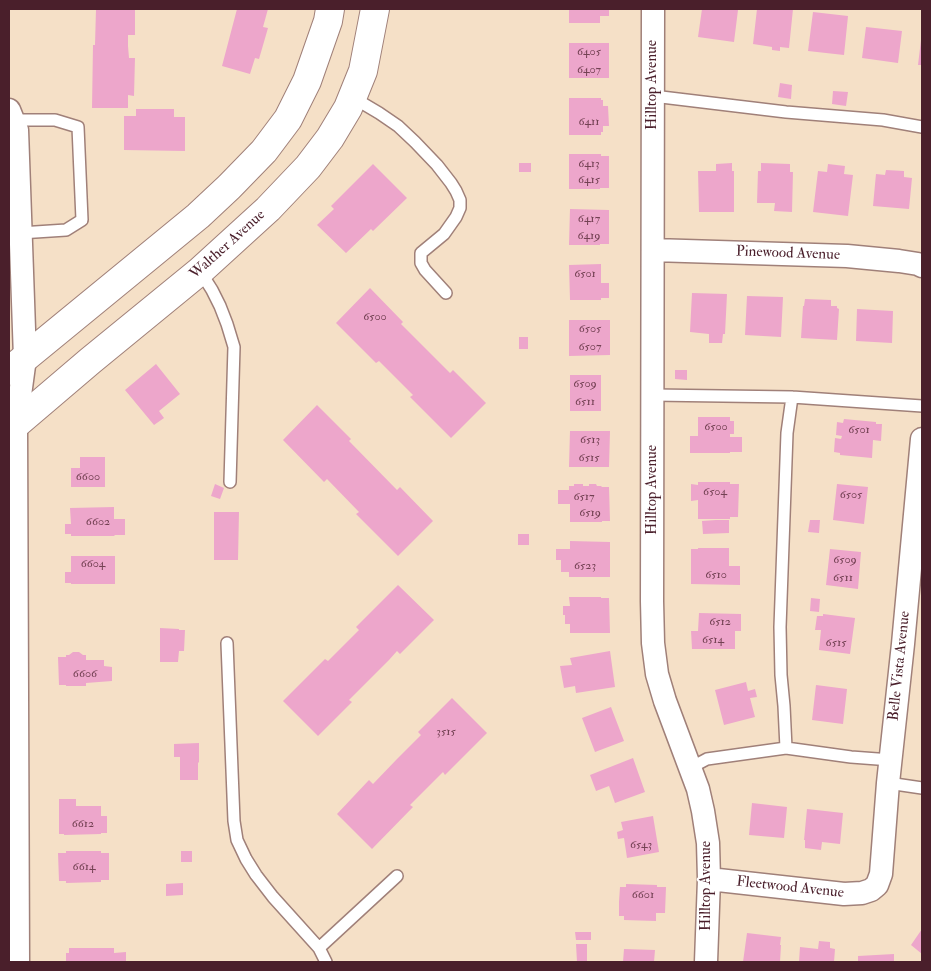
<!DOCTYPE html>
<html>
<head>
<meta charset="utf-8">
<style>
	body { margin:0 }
	#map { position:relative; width:931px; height:971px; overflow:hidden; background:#f5e0c7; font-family:"IM FELL Double Pica",serif }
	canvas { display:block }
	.frame { position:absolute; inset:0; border:10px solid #4a1f2b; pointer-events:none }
</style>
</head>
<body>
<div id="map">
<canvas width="931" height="971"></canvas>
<div class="frame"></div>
</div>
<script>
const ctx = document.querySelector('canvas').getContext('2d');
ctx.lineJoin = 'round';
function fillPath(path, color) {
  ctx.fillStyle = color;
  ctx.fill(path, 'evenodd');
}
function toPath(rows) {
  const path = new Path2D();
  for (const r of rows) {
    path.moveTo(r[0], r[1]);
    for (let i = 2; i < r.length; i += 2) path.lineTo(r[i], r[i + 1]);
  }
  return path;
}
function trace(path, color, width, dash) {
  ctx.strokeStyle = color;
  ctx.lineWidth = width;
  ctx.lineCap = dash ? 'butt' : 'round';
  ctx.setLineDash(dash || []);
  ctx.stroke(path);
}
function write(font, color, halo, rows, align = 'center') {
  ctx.font = font + ' "IM FELL Double Pica",serif';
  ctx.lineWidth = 4;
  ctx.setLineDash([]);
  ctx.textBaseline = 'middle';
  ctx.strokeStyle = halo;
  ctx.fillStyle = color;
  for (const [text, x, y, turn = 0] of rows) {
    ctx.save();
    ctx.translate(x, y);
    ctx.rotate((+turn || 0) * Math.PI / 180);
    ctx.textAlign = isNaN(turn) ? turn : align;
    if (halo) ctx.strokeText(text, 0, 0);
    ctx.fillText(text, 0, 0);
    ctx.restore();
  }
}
const building = toPath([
	[96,9,135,9,135,35,128,35,128,46,129,58,135,58,134,96,128,95,128,108,92,108,93,45,95,45],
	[237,9,268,9,263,27,268,28,259,59,255,58,250,74,222,66],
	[569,9,609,9,609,16,600,16,600,23,569,23],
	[702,9,736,9,736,10,738,10,734,42,698,37],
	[757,9,793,9,789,48,780,47,780,51,772,50,772,47,753,44],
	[813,12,848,16,844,55,808,51],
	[866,27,902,31,898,63,862,58],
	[921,40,922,40,922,65,918,65],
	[569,43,609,43,609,78,569,78],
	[780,83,792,85,791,99,778,97],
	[833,91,848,92,846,106,832,104],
	[569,98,601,98,601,100,603,100,603,106,608,106,609,126,603,126,603,132,601,132,601,135,569,135],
	[136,109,174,109,174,117,185,117,185,151,124,150,124,116,136,116],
	[569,154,601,154,601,156,609,156,609,188,600,188,600,189,569,189],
	[519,163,531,163,531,172,519,172],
	[732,163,732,171,734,171,734,212,699,212,698,171,716,171,716,164],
	[761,163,790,164,790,172,793,172,792,212,774,211,775,203,757,203,758,171,761,171],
	[373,164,407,198,373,231,371,229,346,253,317,225,334,209,331,206],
	[828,164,845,166,844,174,853,175,848,216,813,212,818,171,827,172],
	[886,170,904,171,904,177,912,178,909,209,873,206,876,174,885,175],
	[570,209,609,210,609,244,600,244,600,245,569,245],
	[601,264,601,283,609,283,609,298,601,298,601,300,570,300,569,265],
	[370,288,403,322,401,324,450,373,453,370,486,403,451,438,410,397,413,395,379,361,376,363,336,323],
	[692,293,727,294,725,334,723,334,722,343,709,343,709,334,690,332],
	[747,296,783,297,781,337,745,335],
	[805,299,831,300,831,306,837,306,837,308,839,309,837,340,801,338,803,306,804,306],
	[857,309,893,311,892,343,856,341],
	[569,320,610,320,610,355,569,356],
	[519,337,528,337,528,349,519,349],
	[156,364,180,394,159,411,164,418,154,425,125,390],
	[675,370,687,370,687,380,675,379],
	[570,375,601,375,601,411,570,411],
	[317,405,351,439,349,441,397,490,400,487,433,521,398,556,356,514,359,512,327,479,324,482,283,440],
	[698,417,730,417,730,421,734,421,734,434,730,434,730,437,742,437,742,452,730,452,730,453,690,453,690,436,698,436],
	[844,419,876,422,876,424,882,424,881,441,873,440,872,458,840,455,840,453,834,452,835,438,841,439,842,436,836,435,837,422,843,423],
	[570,431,610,431,609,467,569,467],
	[80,457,105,457,105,487,71,487,71,468,80,468],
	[698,482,730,482,730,484,739,484,738,517,730,517,730,519,698,519,698,500,691,501,691,484,698,485],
	[215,484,224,488,220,499,211,496],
	[574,484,583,484,583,486,589,486,589,484,596,484,597,486,602,486,601,487,609,487,610,521,602,521,602,522,570,522,570,504,558,504,558,490,569,490,569,486,574,486],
	[837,484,868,487,864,524,833,520],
	[114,507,114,519,125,519,125,535,115,535,114,536,71,536,71,534,65,534,65,524,71,524,70,508],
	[214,512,239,512,238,560,214,560],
	[716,520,729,520,729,533,703,534,702,521],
	[810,520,820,520,819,533,808,532],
	[518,534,529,534,529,545,518,545],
	[570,541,610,542,610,577,569,577,569,572,561,572,561,560,556,560,556,549,570,549],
	[698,548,729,548,729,566,740,566,740,585,691,584,691,549,698,549],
	[830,549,861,552,858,589,826,585],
	[71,556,115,556,115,584,71,584,71,583,65,583,65,572,71,572],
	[398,585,434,620,400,654,397,651,389,660,349,700,352,702,318,736,283,701,325,659,328,661,359,630,356,627],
	[569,597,601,597,601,598,609,598,610,633,570,633,570,624,565,624,565,615,563,615,563,606,570,606],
	[811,598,820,599,819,612,810,611],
	[699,613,741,614,741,631,735,631,735,649,692,649,691,631,698,631],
	[823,614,855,618,850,654,819,650,821,630,815,630,817,616,823,616],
	[160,628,179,629,179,630,185,630,184,651,179,651,178,662,160,662],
	[610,651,615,687,576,693,575,686,564,688,560,666,572,665,570,658],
	[73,652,79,652,83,655,86,655,86,660,104,660,104,666,112,667,112,681,86,683,86,686,66,686,66,685,59,685,58,657,66,657,66,655,69,655],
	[746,682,748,691,755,689,757,697,750,698,755,717,724,725,715,690],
	[816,685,847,689,843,724,812,720],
	[452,698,487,733,445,775,443,772,410,805,413,807,372,849,337,814,369,780,373,784,397,759,421,735,418,732],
	[611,707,624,741,595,752,582,718],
	[199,743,199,762,198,763,198,780,180,780,180,757,174,757,174,744],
	[633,758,645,792,615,803,609,786,596,791,590,775],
	[59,799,76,799,76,806,101,806,101,816,107,816,107,833,101,833,101,834,64,835,64,834,59,834],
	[752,803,787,807,784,838,749,835],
	[807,809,843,813,840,844,822,842,821,850,805,848,805,840,804,840],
	[653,816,659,852,627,858,624,838,618,839,617,832,623,830,621,822],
	[66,851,101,851,101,853,109,853,109,880,101,880,101,882,66,883,66,881,59,881,58,853,66,853],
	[181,851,192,851,192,862,181,862],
	[183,883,183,895,166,896,166,884],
	[626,884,657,885,657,887,666,887,665,913,656,913,656,921,624,920,624,916,619,916,619,902,620,887,626,887],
	[922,929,922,954,911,945],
	[575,932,591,932,591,940,576,940],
	[747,933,781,937,780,945,781,945,780,962,743,962],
	[819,941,830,942,830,948,835,949,834,962,799,962,800,947,818,949],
	[576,944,587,944,587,962,577,962],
	[69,948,114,948,114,953,126,952,126,962,66,962,66,953,69,953],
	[624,949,655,950,654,962,623,962],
	[894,954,894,962,858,962,858,956]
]);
const service = toPath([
	[653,96,786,112,883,120,922,127],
	[352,97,379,113,398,126,415,142,437,165,451,183,456,191,460,200,460,208,456,217,444,234,421,253,421,263,425,270,446,293],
	[13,120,55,120,78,127,82,220,66,230,20,233],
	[200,271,212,290,220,306,227,324,234,347,230,482],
	[653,395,792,397,922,406],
	[227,643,234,821,237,840,246,859,256,875,273,897,319,948,326,962],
	[786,748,784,706,781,675,780,627,787,433,792,397],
	[690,768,707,759,786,748,851,757,891,760],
	[888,783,922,788],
	[319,948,397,876]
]);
const minor = toPath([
	[653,9,652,601,653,643,657,674,665,701,698,789,703,811,708,843,709,879,706,962],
	[9,110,17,130,25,358,16,425,18,962],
	[653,250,847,256,899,261,918,264,922,266],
	[709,879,844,894,862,893,871,890,877,885,881,874,888,783,903,644,922,439]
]);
const secondary = toPath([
	[9,371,198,216,229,187,264,151,288,119,307,81,328,21,330,9],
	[9,430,90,361,200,271,268,209,308,167,330,138,348,108,363,71,375,9]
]);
const numberNames = [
	["6405",589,52],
	["6407",589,70],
	["6411",589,122],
	["6413",589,164],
	["6415",589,180],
	["6417",589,219],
	["6419",589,236],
	["6501",585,274],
	["6500",375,317],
	["6505",590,329],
	["6507",590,347],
	["6509",585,384],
	["6511",585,402],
	["6500",716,427],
	["6501",859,430],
	["6513",590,440],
	["6515",589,458],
	["6600",88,477],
	["6504",715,492],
	["6505",851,495],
	["6517",584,497],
	["6519",590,513],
	["6602",98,522],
	["6509",845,560],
	["6604",93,564],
	["6523",585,566],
	["6510",716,575],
	["6511",843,578],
	["6512",720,622],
	["6514",713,640],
	["6515",836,643],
	["6606",85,674],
	["3515",446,732],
	["6612",83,824],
	["6543",641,845],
	["6614",84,867],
	["6601",643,895]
];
const streetNames = [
	["Hilltop Avenue",653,85,-90],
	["Walther Avenue",228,245,-42],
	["Pinewood Avenue",788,254,2],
	["Hilltop Avenue",653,490,-90],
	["Belle Vista Avenue",900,666,-84],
	["Hilltop Avenue",707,886,-90],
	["Fleetwood Avenue",790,888,6]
];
fillPath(building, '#eda6cb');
trace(service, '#a08079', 14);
trace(minor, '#a08079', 25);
trace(secondary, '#a08079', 30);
trace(service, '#fff', 11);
trace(minor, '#fff', 22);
trace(secondary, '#fff', 28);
write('12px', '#734153', null, numberNames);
write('15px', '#4a1f2b', '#fff', streetNames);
</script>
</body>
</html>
